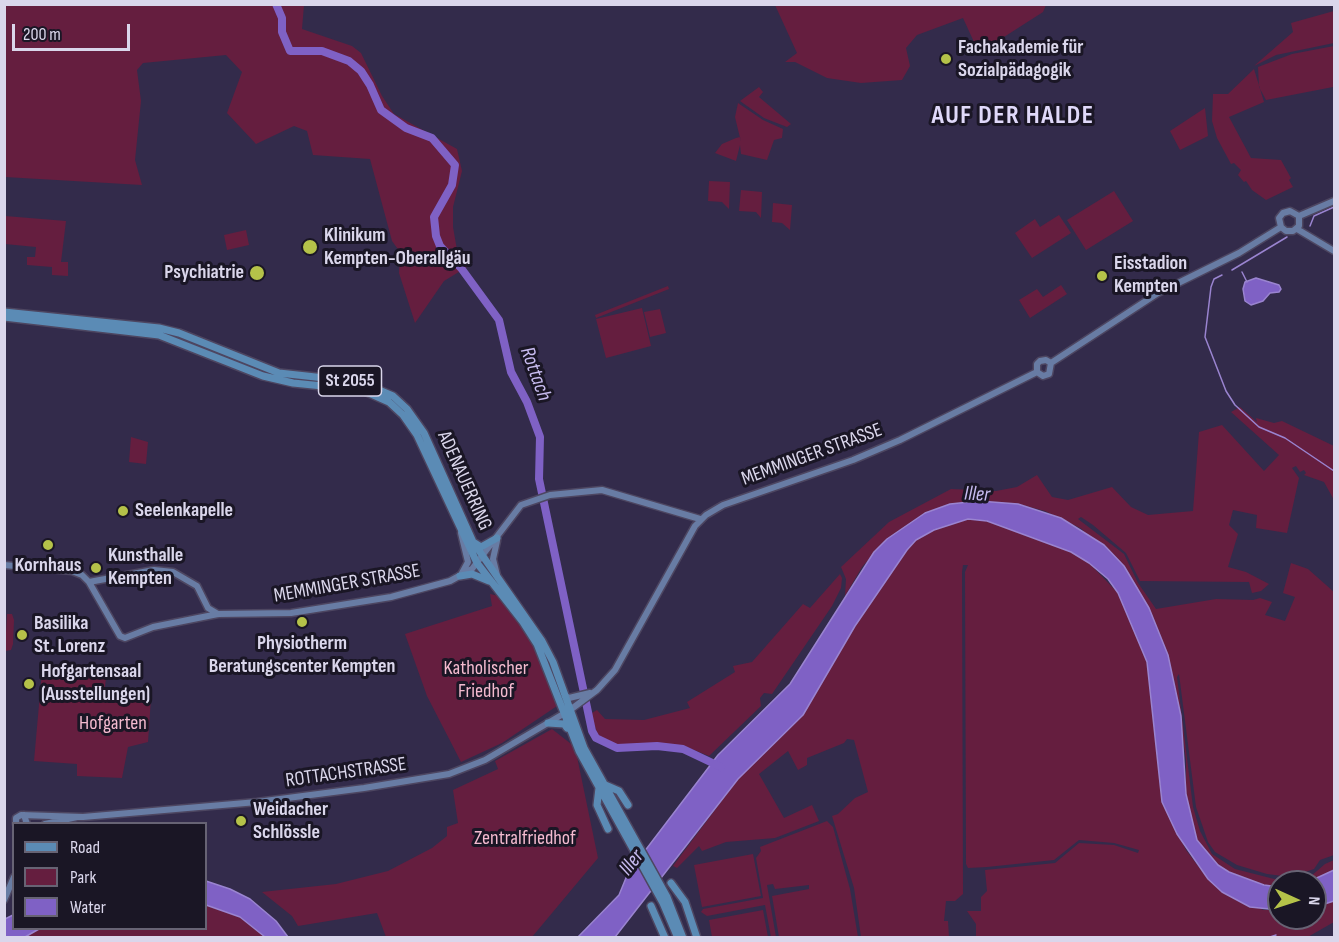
<!DOCTYPE html>
<html>
<head>
<meta charset="utf-8">
<style>
	body { margin:0 }
	#map { position:relative; width:1339px; height:942px; overflow:hidden; background:#332b4b; font-family:"Sofia Sans Condensed",sans-serif }
	canvas { display:block }
	.frame { position:absolute; inset:0; border:6px solid #dad6eb; pointer-events:none }
	.legend { position:absolute; left:12px; top:822px; width:195px; height:108px; box-sizing:border-box; background:#1a1625; border:2px solid #676374; margin:0; padding:8px 10px; list-style:none; font-size:18px; color:#dad6eb }
	.legend li { display:flex; align-items:center; gap:12px; height:30px }
	.legend b { width:30px; border:2px solid #676374 }
	.north { position:absolute; left:1267px; top:870px; width:60px; height:60px; box-sizing:border-box; background:#1a1625; border:2px solid #676374; border-radius:50%; rotate:93deg; font-size:16px; font-weight:700; line-height:24px; text-align:center; color:#dad6eb }
	.north::after { content:''; display:block; margin:auto; width:21px; height:27px; background:#b5c249; clip-path:polygon(50% 0,100% 100%,50% 72%,0 100%) }
	.scale { position:absolute; left:12px; top:24px; width:118px; height:27px; box-sizing:border-box; border:3px solid #dad6eb; border-top:0; padding-left:8px; font-size:18px; line-height:21px; white-space:nowrap; color:#dad6eb; -webkit-text-stroke:4px #1a1625; paint-order:stroke }
</style>
</head>
<body>
<div id="map">
<canvas width="1339" height="942"></canvas>
<div class="frame"></div>
<ul class="legend">
<li><b style="height:8px;background:#5b8bb5"></b>Road</li>
<li><b style="height:16px;background:#651e3f"></b>Park</li>
<li><b style="height:16px;background:#7f61c5"></b>Water</li>
</ul>
<div class="north">N</div>
<div class="scale">200 m</div>
</div>
<script>
const ctx = document.querySelector('canvas').getContext('2d');
ctx.lineJoin = 'round';
function fillPath(path, color) {
  ctx.fillStyle = color;
  ctx.fill(path, 'evenodd');
}
function toPath(rows) {
  const path = new Path2D();
  for (const r of rows) {
    path.moveTo(r[0], r[1]);
    for (let i = 2; i < r.length; i += 2) path.lineTo(r[i], r[i + 1]);
  }
  return path;
}
function trace(path, color, width, dash) {
  ctx.strokeStyle = color;
  ctx.lineWidth = width;
  ctx.lineCap = dash ? 'butt' : 'round';
  ctx.setLineDash(dash || []);
  ctx.stroke(path);
}
function write(font, color, halo, rows, align = 'center') {
  ctx.font = font + ' "Sofia Sans Condensed",sans-serif';
  ctx.lineWidth = 6;
  ctx.setLineDash([]);
  ctx.textBaseline = 'middle';
  ctx.strokeStyle = halo;
  ctx.fillStyle = color;
  for (const [text, x, y, turn = 0] of rows) {
    ctx.save();
    ctx.translate(x, y);
    ctx.rotate((+turn || 0) * Math.PI / 180);
    ctx.textAlign = isNaN(turn) ? turn : align;
    if (halo) ctx.strokeText(text, 0, 0);
    ctx.fillText(text, 0, 0);
    ctx.restore();
  }
}
const green = toPath([
	[4,5,304,5,302,29,352,46,361,53,382,96,394,114,457,149,462,171,453,207,453,227,457,250,467,267,444,281,415,323,399,273,400,252,392,241,370,159,313,155,307,131,294,126,256,144,227,113,242,72,226,55,143,63,137,70,141,101,135,160,142,185,5,177],
	[775,5,1046,5,1043,12,979,53,963,18,917,35,906,48,910,66,902,80,861,83,827,78,795,62,785,62,797,53],
	[1334,11,1334,43,1276,55,1254,66,1293,32,1291,23],
	[1334,46,1334,92,1333,87,1266,100,1259,87,1258,67,1292,54],
	[1254,69,1264,102,1229,117,1251,158,1281,160,1291,178,1289,180,1293,187,1266,200,1252,190,1246,181,1244,182,1238,175,1241,170,1234,163,1231,164,1217,138,1212,121,1213,94,1228,94],
	[759,87,763,92,759,97,791,124,787,127,764,118,740,101],
	[738,103,763,120,783,129,782,138,774,140,767,160,741,154,740,145,736,161,715,153,722,144,736,138,740,137,741,142,735,117],
	[1205,108,1208,136,1180,150,1170,131],
	[709,181,730,182,729,209,722,202,708,201],
	[741,190,762,192,761,218,756,212,739,211],
	[1114,191,1133,221,1086,250,1067,220],
	[773,203,792,205,790,230,782,223,772,222],
	[1059,215,1071,233,1032,258,1015,233,1035,219,1040,227],
	[5,216,66,221,61,262,68,262,68,276,52,275,52,267,27,265,27,257,35,257,36,247,5,244],
	[246,230,249,245,227,250,224,235],
	[1061,285,1067,294,1030,318,1019,300,1037,289,1043,297],
	[668,286,669,289,596,318,595,315],
	[642,308,651,346,606,358,596,319],
	[660,309,666,333,650,337,644,312],
	[1240,407,1257,422,1256,418,1274,423,1282,421,1334,446,1334,500,1324,482,1304,475,1306,473,1304,470,1300,472,1296,466,1292,468,1299,478,1287,533,1256,528,1257,515,1233,510,1229,525,1238,534,1228,567,1246,572,1269,584,1261,591,1252,593,1249,582,1140,581,1126,553,1093,525,1081,517,1078,519,1124,554,1138,583,1156,609,1216,599,1253,600,1260,598,1272,602,1265,615,1285,621,1295,597,1283,593,1291,563,1308,569,1334,592,1334,855,1320,860,1314,869,1291,877,1267,874,1237,865,1215,852,1208,842,1196,807,1179,674,1177,677,1193,807,1200,831,1212,854,1235,869,1282,881,1310,877,1325,864,1334,860,1334,870,1318,879,1308,882,1279,882,1279,887,1264,885,1229,872,1218,865,1197,840,1186,794,1186,760,1174,680,1082,529,1045,511,1018,504,979,501,950,504,925,513,887,539,862,567,845,596,846,579,841,567,889,522,951,489,996,491,1017,487,1037,475,1052,497,1068,500,1112,487,1131,507,1148,515,1193,511,1199,432,1222,425,1264,471,1279,455,1231,412],
	[131,437,148,442,146,464,129,462],
	[968,519,987,521,1071,552,1089,563,1118,593,1147,662,1162,802,1186,850,1208,879,1263,910,1279,910,1279,918,1315,918,1315,907,1334,901,1334,922,1306,938,976,937,976,924,967,911,981,911,981,897,987,891,985,870,1055,863,1079,843,1114,845,1138,853,1139,850,1114,843,1079,840,1054,860,987,867,968,868,966,864,965,572,968,565,963,565,962,572,963,894,955,901,946,901,944,921,948,921,949,937,861,937,854,888,832,816,838,814,855,798,868,792,854,740,847,739,844,743,807,758,807,765,798,770,788,751,759,774,784,818,812,805,819,821,775,838,726,842,702,851,699,846,677,868,673,866,738,779,803,715,855,626,907,550,916,540,934,530],
	[840,574,842,578,841,588,832,606,772,694,764,693,760,698,761,706,709,756,684,746,611,744,598,735,590,714,597,710,605,719,644,720,690,708,687,702,735,672,733,666,752,662,803,604,810,608],
	[490,594,499,596,535,645,557,706,502,743,461,762,427,696,405,634,492,606],
	[7,614,12,614,14,620,13,644,11,650,5,651],
	[42,671,106,678,104,695,151,698,148,742,128,747,122,778,77,776,77,764,34,761],
	[552,729,575,747,598,858,532,937,386,937,377,913,298,926,292,916,262,892,336,884,388,871,432,848,447,836,447,827,458,823,453,790,498,769,495,761],
	[827,821,833,827,850,889,858,937,779,937,772,896,809,889,809,885,775,889,773,884,767,885,776,937,771,937,765,905,707,916,701,912,703,909,763,898,756,858,761,851,760,847],
	[753,854,761,896,702,907,694,865],
	[206,905,240,917,265,937,27,936,39,928,206,928],
	[763,910,768,937,712,937,709,920]
]);
const water = toPath([
	[1256,278,1279,285,1281,289,1279,292,1270,293,1263,301,1251,305,1245,301,1243,289,1245,282,1256,278],
	[979,501,1018,504,1061,518,1104,545,1124,566,1149,608,1168,655,1181,716,1186,794,1197,840,1218,865,1229,872,1264,885,1279,887,1279,910,1250,907,1222,892,1208,879,1177,834,1162,802,1147,662,1118,593,1108,579,1089,563,1071,552,987,521,968,519,934,530,916,540,907,550,855,626,803,715,738,779,615,937,577,938,619,895,628,873,718,755,790,684,874,552,887,539,925,513,950,504,979,501],
	[1334,870,1334,901,1315,907,1315,882,1308,882,1334,870],
	[206,881,230,889,250,899,276,921,288,937,265,937,240,917,206,905,206,881],
	[13,915,14,928,39,929,25,937,5,937,5,919,13,915]
]);
const stream = toPath([
	[1310,226,1314,216,1334,207],
	[1232,270,1287,237],
	[1242,272,1247,282],
	[1222,275,1214,279,1211,287,1205,337,1226,391,1235,405,1259,427,1285,438,1334,471],
	[1267,938,1276,935]
]);
const river = toPath([
	[276,4,282,18,282,32,290,51,322,51,349,61,361,71,370,85,381,110,406,128,432,138,455,165,452,185,434,217,436,236,440,246,461,268,499,320,511,372,527,402,540,437,539,479,592,731,596,738,617,748,657,746,683,749,721,767]
]);
const secondary = toPath([
	[1299,216,1334,201],
	[1281,227,1279,218,1283,213,1290,211,1299,216],
	[1281,227,1286,231,1293,231,1299,226,1299,216],
	[1297,229,1334,251],
	[1051,363,1158,293,1239,253,1281,227],
	[1037,372,1043,376,1049,374,1051,363],
	[1037,372,1037,364,1040,361,1046,360,1051,363],
	[461,533,468,562,462,573],
	[497,541,493,559,497,575],
	[4,565,72,571,82,575,89,582,120,636,125,638,153,627,218,614,291,613,391,597,450,581,472,569,521,505,550,495,602,490,700,519],
	[89,582,154,570,173,572,197,586,208,608,218,614],
	[565,696,569,698,590,693],
	[24,815,27,824],
	[16,824,16,818,21,815,83,817,257,802,364,788,449,774,485,760,570,710,597,690,615,670,695,526,706,515,723,505,853,460,900,440,1037,372],
	[45,824,77,817],
	[4,900,14,877]
]);
const primary = toPath([
	[4,312,159,328,179,333,279,373,352,381,372,387,393,396,407,409,424,433,473,542,542,641,553,662,584,748,667,897,683,938],
	[4,317,159,335,263,376,293,383,362,390,389,402,403,415,417,435,477,563,523,622,537,644,579,751,663,903,678,938],
	[473,542,481,547,497,538],
	[460,576,472,574,489,581],
	[548,723,564,724,567,728],
	[603,784,619,791,628,805],
	[599,788,597,805,608,829],
	[671,883,685,902,697,938],
	[651,906,665,938]
]);
const markers = [
	[946,59,6,"#b5c249"],
	[310,247,8,"#b5c249"],
	[257,273,8,"#b5c249"],
	[1102,276,6,"#b5c249"],
	[123,511,6,"#b5c249"],
	[48,545,6,"#b5c249"],
	[96,568,6,"#b5c249"],
	[302,622,6,"#b5c249"],
	[22,635,6,"#b5c249"],
	[29,684,6,"#b5c249"],
	[241,821,6,"#b5c249"]
];
const shields = [
	[350,381,63]
];
const shieldNames = [
	["St 2055",350,381]
];
const poiNames = [
	["Fachakademie für",958,48],
	["Sozialpädagogik",958,71],
	["Klinikum",324,236],
	["Kempten-Oberallgäu",324,259],
	["Eisstadion",1114,264],
	["Kempten",1114,287],
	["Psychiatrie",244,273,"right"],
	["Seelenkapelle",135,511],
	["Kunsthalle",108,556],
	["Kempten",108,579],
	["Kornhaus",48,566,"center"],
	["Basilika",34,624],
	["St. Lorenz",34,647],
	["Physiotherm",302,644,"center"],
	["Beratungscenter Kempten",302,667,"center"],
	["Hofgartensaal",41,672],
	["(Ausstellungen)",41,695],
	["Weidacher",253,810],
	["Schlössle",253,833]
];
const streetNames = [
	["MEMMINGER STRASSE",812,455,-20],
	["ADENAUERRING",464,481,66],
	["MEMMINGER STRASSE",347,584,-10],
	["ROTTACHSTRASSE",346,773,-8]
];
const parkNames = [
	["Katholischer",486,669],
	["Friedhof",486,692],
	["Hofgarten",113,724],
	["Zentralfriedhof",525,839]
];
const waterNames = [
	["Rottach",535,374,70],
	["Iller",977,495,3],
	["Iller",632,863,-52]
];
const districtNames = [
	["AUF DER HALDE",1013,116]
];
fillPath(green, '#651e3f');
fillPath(water, '#7f61c5');
trace(water, '#9a84d0', 1.5);
trace(stream, '#9a84d0', 1.5);
trace(river, '#7f61c5', 8);
trace(secondary, '#4d4661', 9);
trace(primary, '#4d4661', 10);
trace(secondary, '#687ca4', 6);
trace(primary, '#5b8bb5', 7);
for (const [x, y, r, color] of markers) {
  const dot = new Path2D();
  dot.arc(x, y, r, 0, 2 * Math.PI);
  ctx.fillStyle = color;
  ctx.fill(dot);
  trace(dot, '#1a1625', 2);
}
for (const [x, y, w] of shields) {
  const box = new Path2D();
  box.roundRect(x - w / 2, y - 15, w, 30, 4.5);
  ctx.fillStyle = '#1a1625';
  ctx.fill(box);
  trace(box, '#dad6eb', 1.5);
}
write('bold 18px', '#dad6eb', null, shieldNames);
write('bold 20px', '#dad6eb', '#1a1625', poiNames, 'left');
write('20px', '#dad6eb', '#1a1625', streetNames);
write('20px', '#f4bacf', '#1a1625', parkNames);
write('italic 21px', '#c7bbef', '#1a1625', waterNames);
ctx.letterSpacing = '1.5px';
write('bold 26px', '#e0d9fa', '#1a1625', districtNames);
ctx.letterSpacing = '0px';
</script>
</body>
</html>
